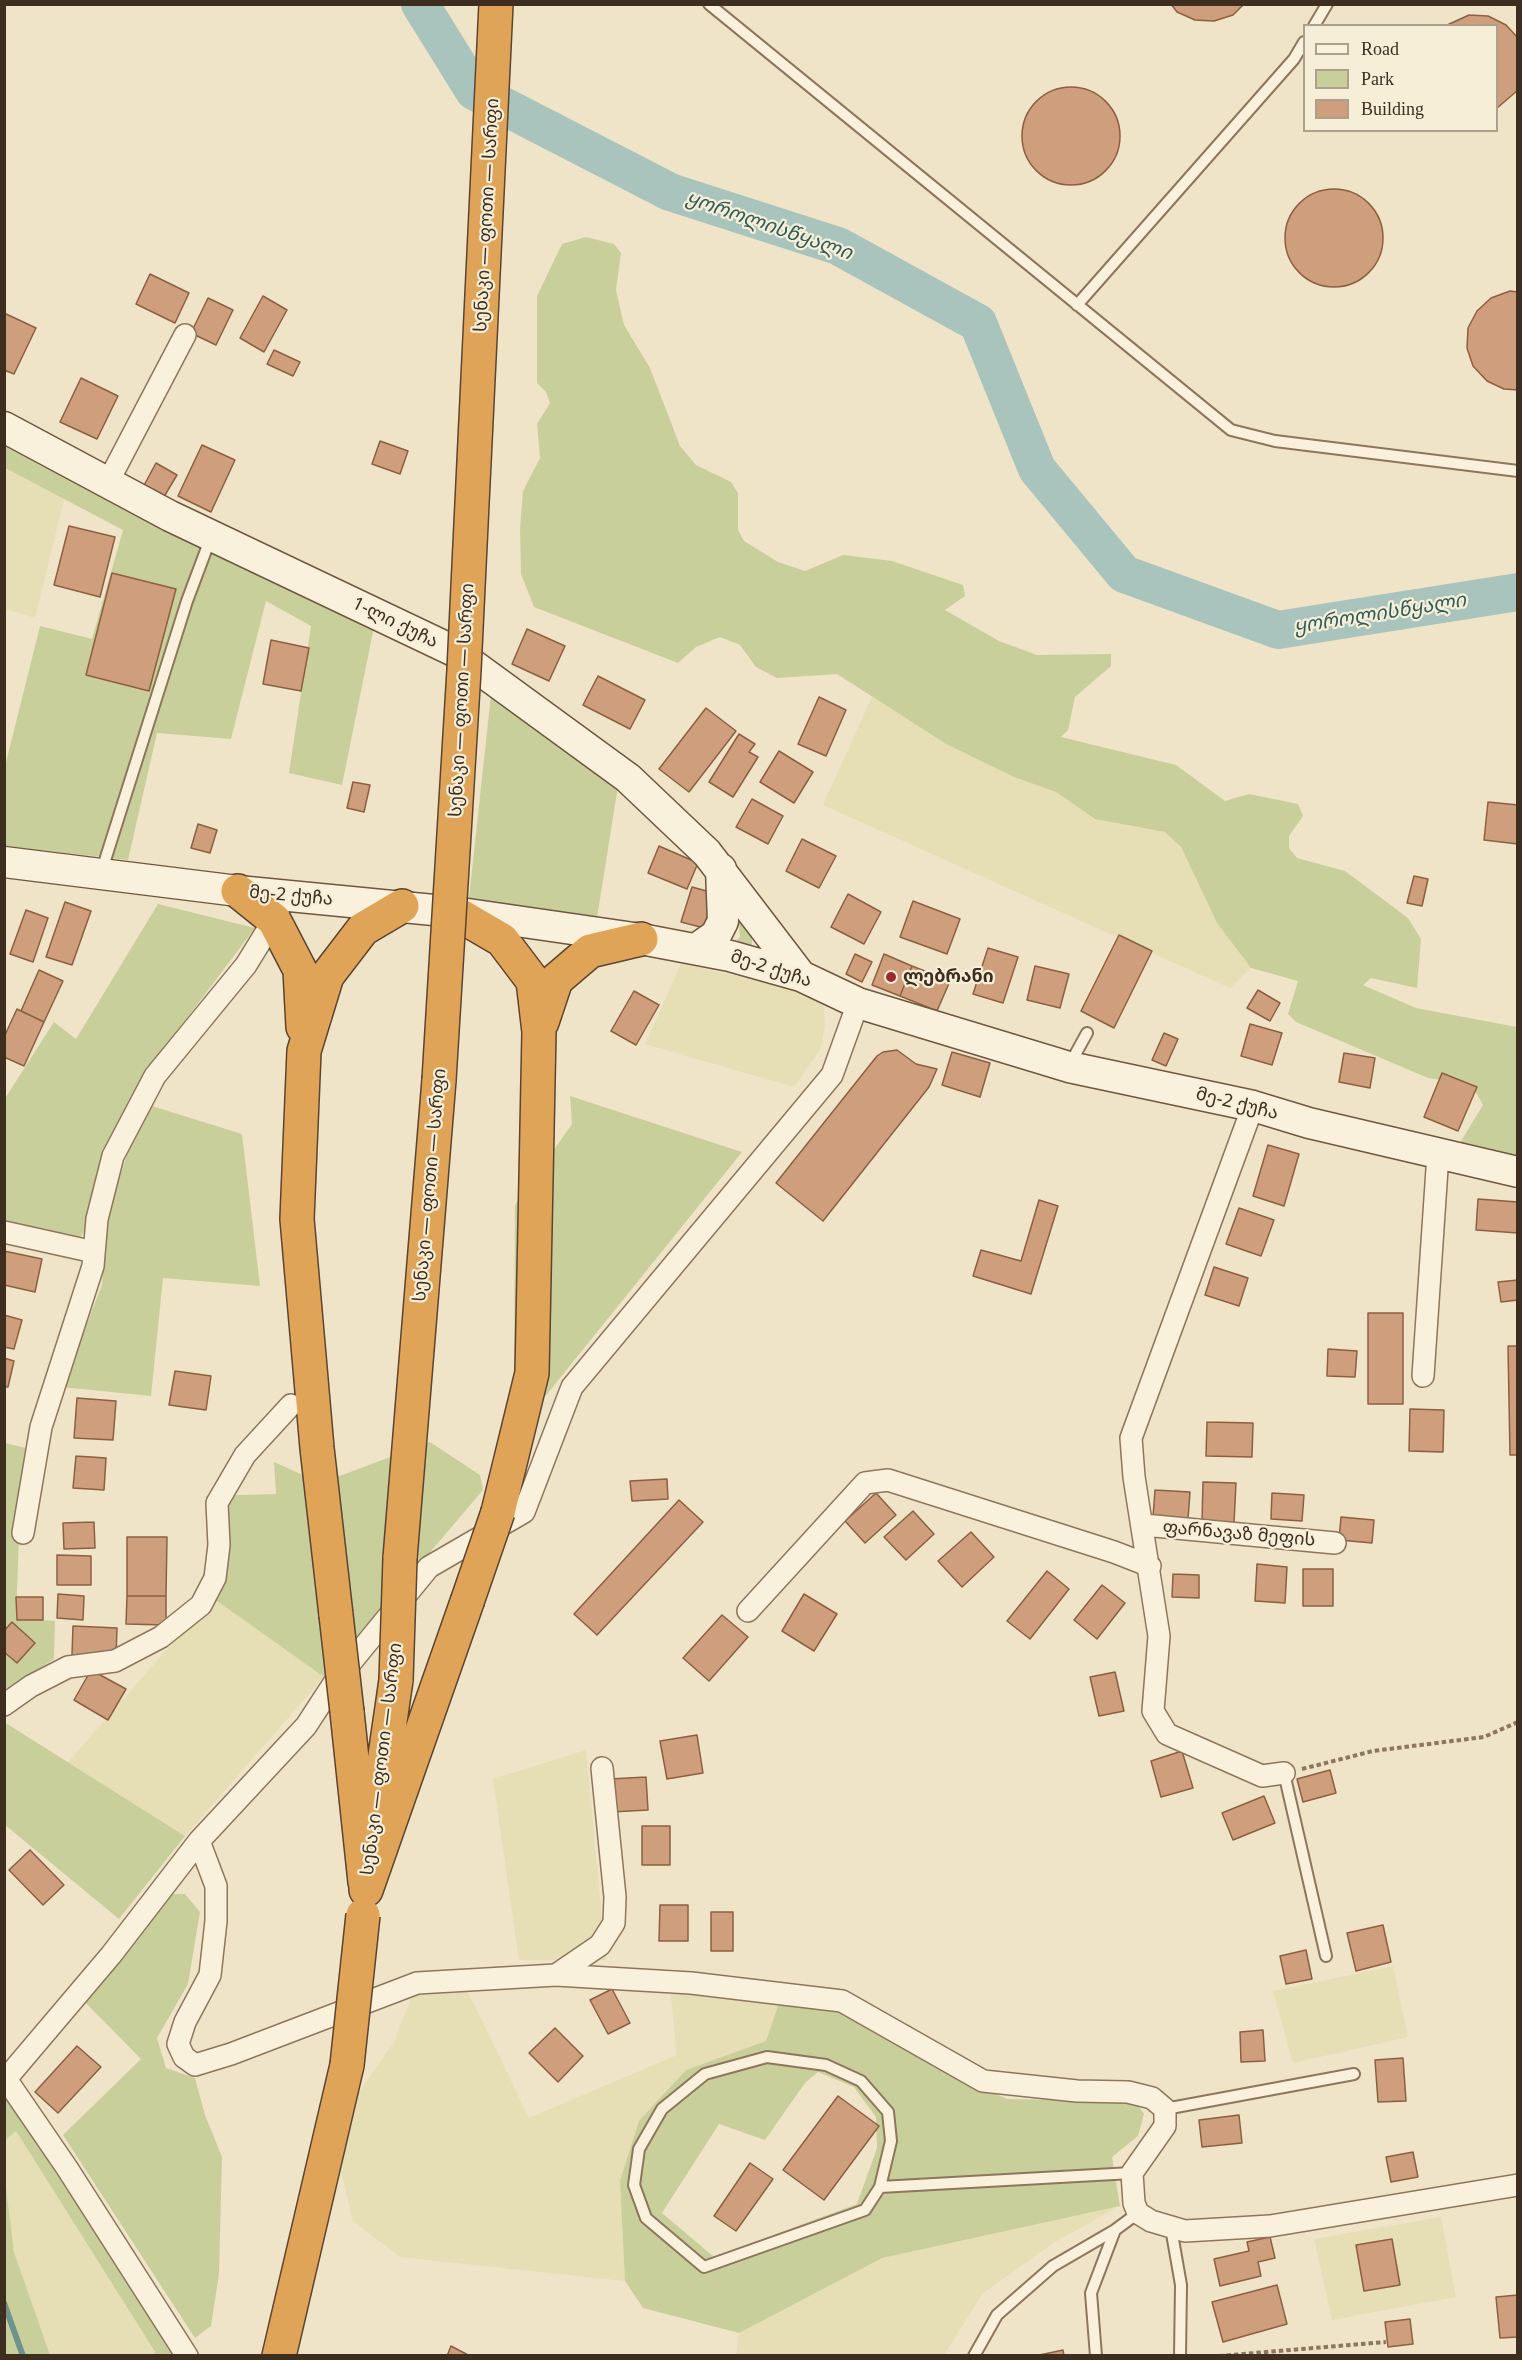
<!DOCTYPE html>
<html>
<head>
<meta charset="utf-8">
<style>
	body { margin:0 }
	#map { position:relative; width:1522px; height:2360px; overflow:hidden; background:#f0e4c8; font-family:Georgia,serif }
	canvas { display:block }
	.frame { position:absolute; inset:0; border:6px solid #3d2e20; pointer-events:none }
	.legend { position:absolute; left:1303px; top:24px; width:195px; height:108px; box-sizing:border-box; background:#f7eed8; border:2px solid #ada18e; margin:0; padding:8px 10px; list-style:none; font-size:18px; color:#3d2e20 }
	.legend li { display:flex; align-items:center; gap:12px; height:30px }
	.legend b { width:30px; border:2px solid #ada18e }
</style>
</head>
<body>
<div id="map">
<canvas width="1522" height="2360"></canvas>
<div class="frame"></div>
<ul class="legend">
<li><b style="height:8px;background:#faf1dc"></b>Road</li>
<li><b style="height:16px;background:#c9cf9b"></b>Park</li>
<li><b style="height:16px;background:#cf9f7d"></b>Building</li>
</ul>
</div>
<script>
const ctx = document.querySelector('canvas').getContext('2d');
ctx.lineJoin = 'round';
function fillPath(path, color) {
  ctx.fillStyle = color;
  ctx.fill(path, 'evenodd');
}
function toPath(rows) {
  const path = new Path2D();
  for (const r of rows) {
    if (r.length === 3) {
      path.moveTo(r[0] + r[2], r[1]);
      path.arc(r[0], r[1], r[2], 0, 2 * Math.PI);
      continue;
    }
    path.moveTo(r[0], r[1]);
    for (let i = 2; i < r.length; i += 2) path.lineTo(r[i], r[i + 1]);
  }
  return path;
}
function trace(path, color, width, dash) {
  ctx.strokeStyle = color;
  ctx.lineWidth = width;
  ctx.lineCap = dash ? 'butt' : 'round';
  ctx.setLineDash(dash || []);
  ctx.stroke(path);
}
function write(font, color, halo, rows, align = 'center') {
  ctx.font = font + ' Georgia,"Noto Sans Georgian",serif';
  ctx.lineWidth = 4.5;
  ctx.setLineDash([]);
  ctx.textBaseline = 'middle';
  ctx.strokeStyle = halo;
  ctx.fillStyle = color;
  for (const [text, x, y, turn = 0] of rows) {
    ctx.save();
    ctx.translate(x, y);
    ctx.rotate((+turn || 0) * Math.PI / 180);
    ctx.textAlign = isNaN(turn) ? turn : align;
    if (halo) ctx.strokeText(text, 0, 0);
    ctx.fillText(text, 0, 0);
    ctx.restore();
  }
}
const farmland = toPath([
	[4,468,64,499,35,618,5,609],
	[872,697,946,744,1014,777,1056,792,1095,819,1165,832,1181,847,1217,923,1251,968,1230,988,823,805],
	[681,964,800,989,823,1001,825,1025,821,1048,794,1087,645,1044],
	[213,1597,324,1677,185,1836,68,1762],
	[586,1750,606,1960,519,1960,493,1779],
	[1393,1966,1408,2037,1293,2063,1273,1991],
	[670,1988,780,2000,766,2041,686,2070,620,2181,625,2281,400,2257,353,2221,339,2164,340,2119,394,2042,414,1990,468,1992,529,2118,677,2055],
	[16,2131,155,2353,152,2355,50,2355,14,2252,5,2179,4,2140],
	[1120,2206,1055,2242,983,2293,944,2355,736,2356,739,2333,876,2259],
	[1441,2217,1456,2297,1332,2320,1314,2239]
]);
const green = toPath([
	[586,237,614,244,621,253,616,290,624,325,650,368,680,446,696,465,731,482,738,493,738,530,744,541,778,562,805,571,843,555,892,561,963,585,965,596,945,610,999,641,1037,655,1111,654,1111,666,1075,697,1068,730,1061,737,1176,765,1225,801,1249,794,1298,804,1303,816,1289,836,1289,848,1297,858,1345,871,1408,918,1421,939,1417,988,1371,978,1363,985,1416,1008,1517,1027,1517,1160,1455,1151,1483,1105,1472,1085,1428,1078,1296,1022,1288,1014,1298,981,1251,968,1217,923,1181,847,1165,832,1095,819,1056,792,1014,777,946,744,837,674,777,678,756,667,740,645,720,637,696,647,678,663,534,607,521,574,520,528,523,491,540,458,537,424,550,403,546,392,537,383,537,296,562,244],
	[4,440,374,627,342,785,289,773,311,626,266,601,231,739,157,733,128,860,5,846,5,766,40,626,92,639,123,530,5,468],
	[491,695,618,786,597,918,469,898],
	[158,904,255,928,141,1079,107,1147,88,1225,78,1241,5,1226,4,1100,54,1022,76,1039],
	[738,917,752,931,752,947,731,946,740,937],
	[570,1096,742,1152,527,1419,514,1370,515,1205,572,1124],
	[152,1106,242,1134,260,1286,163,1278,151,1396,62,1387,102,1285,107,1219,127,1154],
	[430,1442,480,1475,483,1490,324,1677,213,1598,206,1496,276,1494,274,1462,321,1483],
	[5,1443,30,1449,20,1510,16,1618,55,1621,54,1659,5,1691],
	[4,1722,185,1836,119,1919,5,1825],
	[168,1894,185,1894,200,1912,188,1984,157,2038,166,2068,195,2078,205,2115,222,2157,219,2274,211,2326,195,2338,63,2135,141,2059,84,2001],
	[780,2000,839,2008,936,2067,1007,2099,1135,2101,1144,2114,1138,2136,1112,2157,1120,2206,882,2258,739,2333,643,2308,625,2281,620,2181,639,2121,686,2070,766,2041],
	[818,2072,854,2087,876,2117,877,2148,857,2204,714,2257,662,2213,719,2124,765,2140,805,2083],
	[5,2093,173,2354,170,2355,152,2355,155,2352,16,2131,5,2140],
	[5,2179,14,2252,50,2355,5,2355]
]);
const stream = toPath([
	[4,2303,23,2356]
]);
const river = toPath([
	[420,4,474,91,670,192,838,246,978,323,1037,469,1124,574,1278,630,1518,592]
]);
const building = toPath([
	[1171,4,1244,4,1233,15,1214,21,1195,20,1177,12,1171,4],
	[1469,15,1488,16,1506,25,1518,38,1518,90,1496,109,1496,26,1445,26,1469,15],
	[1071,136,49],
	[1334,238,49],
	[150,274,189,293,175,323,136,304,150,274],
	[1510,291,1518,292,1518,390,1504,389,1487,381,1473,366,1467,348,1468,328,1477,311,1491,298,1510,291],
	[263,296,287,310,264,352,240,338,263,296],
	[208,298,233,310,216,345,191,333,208,298],
	[4,313,36,328,14,374,4,370,4,313],
	[274,350,300,362,293,376,267,364,274,350],
	[81,378,118,396,97,439,60,422,81,378],
	[380,441,408,451,400,474,372,464,380,441],
	[202,445,235,460,211,512,178,496,202,445],
	[156,463,177,475,162,500,142,489,156,463],
	[69,526,115,537,100,597,54,585,69,526],
	[112,573,176,589,149,691,86,675,112,573],
	[527,629,565,646,549,681,512,664,527,629],
	[271,640,309,648,301,691,263,684,271,640],
	[598,676,645,700,630,729,583,705,598,676],
	[819,697,846,710,826,756,798,744,819,697],
	[706,708,736,731,689,792,659,769,706,708],
	[739,734,755,744,749,752,758,757,733,797,709,782,739,734],
	[779,751,813,772,794,803,760,782,779,751],
	[353,782,370,785,364,812,347,808,353,782],
	[752,799,783,816,768,844,736,827,752,799],
	[1488,802,1518,805,1518,844,1484,840,1488,802],
	[198,824,217,830,210,853,191,848,198,824],
	[802,839,836,856,819,888,786,871,802,839],
	[659,846,698,863,687,889,648,873,659,846],
	[1414,876,1428,879,1422,906,1407,903,1414,876],
	[692,887,714,893,704,928,681,922,692,887],
	[848,894,881,912,864,944,831,927,848,894],
	[913,901,960,919,947,954,900,937,913,901],
	[65,902,91,911,72,965,46,957,65,902],
	[26,910,48,918,33,962,10,954,26,910],
	[1119,935,1152,951,1114,1028,1081,1011,1119,935],
	[988,948,1018,957,1003,1003,973,994,988,948],
	[855,954,872,962,862,982,846,974,855,954],
	[884,954,912,966,900,996,872,985,884,954],
	[912,966,950,981,937,1011,900,996,912,966],
	[1035,966,1069,974,1060,1008,1027,1000,1035,966],
	[39,970,63,981,44,1022,21,1011,39,970],
	[1258,990,1280,1003,1270,1021,1247,1008,1258,990],
	[634,991,659,1005,636,1045,611,1031,634,991],
	[17,1009,44,1022,24,1066,4,1057,4,1037,17,1009],
	[1250,1024,1282,1033,1272,1065,1241,1056,1250,1024],
	[1164,1033,1178,1039,1166,1066,1152,1060,1164,1033],
	[897,1050,916,1064,937,1069,929,1087,823,1221,776,1183,877,1056,883,1052,897,1050],
	[952,1052,990,1063,980,1097,942,1085,952,1052],
	[1344,1053,1375,1058,1370,1088,1339,1082,1344,1053],
	[1442,1073,1477,1087,1458,1131,1424,1117,1442,1073],
	[1268,1145,1299,1154,1284,1206,1253,1196,1268,1145],
	[1478,1199,1518,1202,1518,1233,1476,1230,1478,1199],
	[1039,1200,1058,1206,1031,1294,973,1276,981,1250,1021,1261,1039,1200],
	[1239,1208,1274,1220,1261,1256,1226,1244,1239,1208],
	[4,1251,42,1259,35,1292,4,1285,4,1251],
	[1214,1267,1248,1278,1239,1306,1205,1295,1214,1267],
	[1518,1280,1518,1300,1501,1302,1498,1282,1518,1280],
	[1368,1313,1403,1313,1403,1404,1368,1404,1368,1313],
	[4,1315,22,1320,14,1349,4,1347,4,1315],
	[1508,1346,1518,1346,1518,1455,1510,1455,1508,1346],
	[1328,1349,1357,1351,1355,1377,1327,1376,1328,1349],
	[4,1358,14,1361,8,1387,4,1387,4,1358],
	[175,1371,211,1376,206,1410,169,1405,175,1371],
	[77,1398,116,1401,113,1440,74,1438,77,1398],
	[1410,1409,1444,1410,1443,1452,1409,1451,1410,1409],
	[1207,1422,1253,1423,1252,1457,1206,1456,1207,1422],
	[76,1456,106,1458,104,1490,73,1488,76,1456],
	[667,1479,668,1499,632,1501,630,1481,667,1479],
	[1203,1482,1236,1483,1234,1523,1202,1521,1203,1482],
	[1155,1490,1190,1492,1188,1519,1153,1517,1155,1490],
	[876,1493,896,1515,865,1543,845,1521,876,1493],
	[1272,1493,1304,1495,1302,1521,1271,1519,1272,1493],
	[679,1500,703,1522,597,1635,574,1614,679,1500],
	[913,1511,934,1534,906,1560,884,1537,913,1511],
	[1341,1517,1374,1520,1372,1543,1339,1540,1341,1517],
	[94,1522,95,1548,64,1549,63,1523,94,1522],
	[971,1532,994,1557,962,1587,938,1561,971,1532],
	[127,1537,167,1537,166,1596,127,1596,127,1537],
	[57,1555,91,1556,91,1585,57,1585,57,1555],
	[1257,1564,1287,1567,1285,1603,1255,1601,1257,1564],
	[1303,1569,1333,1569,1333,1606,1303,1606,1303,1569],
	[1047,1571,1069,1589,1030,1639,1007,1621,1047,1571],
	[1173,1574,1199,1575,1199,1598,1172,1597,1173,1574],
	[1102,1585,1125,1603,1097,1639,1074,1620,1102,1585],
	[58,1594,84,1596,83,1620,57,1618,58,1594],
	[804,1594,837,1614,814,1651,782,1631,804,1594],
	[127,1596,166,1596,166,1625,126,1624,127,1596],
	[16,1597,43,1597,43,1620,17,1620,16,1597],
	[722,1615,748,1637,709,1681,683,1658,722,1615],
	[12,1622,35,1643,17,1663,4,1652,4,1631,12,1622],
	[73,1626,117,1628,116,1657,72,1655,73,1626],
	[91,1670,126,1689,108,1720,74,1700,91,1670],
	[1115,1672,1124,1711,1099,1716,1090,1677,1115,1672],
	[697,1735,703,1773,667,1779,660,1741,697,1735],
	[1182,1751,1193,1788,1161,1797,1151,1761,1182,1751],
	[1330,1770,1336,1793,1303,1802,1297,1779,1330,1770],
	[646,1777,648,1810,612,1812,610,1779,646,1777],
	[1264,1796,1275,1823,1233,1840,1222,1813,1264,1796],
	[642,1826,670,1826,670,1865,642,1865,642,1826],
	[30,1850,64,1885,43,1905,9,1870,30,1850],
	[660,1905,688,1905,688,1941,659,1941,660,1905],
	[711,1912,733,1912,733,1951,711,1951,711,1912],
	[1383,1925,1391,1962,1356,1971,1347,1933,1383,1925],
	[1306,1950,1312,1979,1286,1984,1280,1956,1306,1950],
	[612,1989,630,2023,608,2034,590,2000,612,1989],
	[555,2028,583,2056,558,2082,529,2053,555,2028],
	[1263,2030,1265,2061,1241,2062,1240,2032,1263,2030],
	[77,2046,101,2067,58,2113,35,2092,77,2046],
	[1403,2058,1406,2101,1378,2102,1375,2060,1403,2058],
	[838,2096,879,2126,824,2200,783,2170,838,2096],
	[1239,2115,1242,2143,1202,2147,1199,2120,1239,2115],
	[1413,2152,1418,2177,1391,2182,1386,2157,1413,2152],
	[750,2163,773,2179,736,2231,714,2216,750,2163],
	[1270,2237,1275,2258,1258,2262,1261,2276,1220,2286,1214,2259,1249,2251,1247,2242,1270,2237],
	[1392,2239,1400,2285,1364,2291,1356,2245,1392,2239],
	[1277,2285,1287,2324,1223,2342,1212,2302,1277,2285],
	[1518,2295,1518,2337,1500,2338,1496,2297,1518,2295],
	[1410,2319,1413,2344,1388,2347,1385,2322,1410,2319],
	[451,2346,470,2356,447,2356,451,2346],
	[1063,2350,1064,2356,1035,2356,1063,2350]
]);
const path = toPath([
	[1302,1769,1373,1751,1484,1737,1518,1722],
	[1219,2356,1386,2342]
]);
const lane = toPath([
	[709,4,1231,430,1275,441,1518,471],
	[1314,26,1327,4],
	[1077,305,1294,59,1304,42],
	[101,873,187,601,211,537],
	[1070,1064,1087,1033],
	[1284,1773,1326,1956],
	[767,2057,826,2065,861,2081,888,2112,891,2141,880,2187,865,2210,704,2267,646,2218,634,2185,639,2149,662,2109,705,2074,767,2057],
	[1165,2109,1354,2074],
	[880,2187,1132,2173],
	[1171,2228,1181,2285,1180,2356],
	[974,2356,997,2315,1053,2266,1115,2230],
	[1096,2356,1091,2293,1115,2230,1138,2213]
]);
const street = toPath([
	[108,482,185,335],
	[1253,1106,1131,1438,1134,1477,1159,1636,1153,1711,1167,1734,1262,1776,1284,1773],
	[4,1232,94,1252],
	[1423,1376,1438,1154],
	[1144,1525,1335,1543],
	[23,1533,41,1427,93,1266,97,1219,113,1156,155,1076,246,965,278,913],
	[748,1611,865,1483,888,1480,1114,1552,1150,1566],
	[4,1705,31,1686,68,1667,115,1661,161,1637,201,1605,215,1578,219,1545,217,1503,245,1455,291,1405],
	[199,1841,216,1886,216,1921,210,1975,185,2022,178,2044,184,2057,195,2065,231,2054,417,1983,556,1975,691,1983,842,2001,983,2081,1077,2091,1128,2092,1152,2098,1165,2109,1165,2126,1132,2173,1134,2203,1138,2213,1151,2221,1185,2231,1270,2226,1518,2185],
	[556,1975,600,1945,614,1923,615,1897,602,1768],
	[187,2356,67,2168,6,2079,111,1955,199,1841,306,1726,334,1683,429,1567,524,1512,572,1387,832,1075,858,1003]
]);
const secondary = toPath([
	[4,427,170,516,454,651,628,778,707,853,801,976],
	[4,862,238,891,454,912,641,939,730,956,801,976,858,1003,1069,1067,1253,1106,1309,1123,1518,1172],
	[696,949,716,935,723,921,721,869]
]);
const highway = toPath([
	[238,891,274,920,300,970,303,1027],
	[454,912,502,940,533,981,539,1032,532,1373,498,1512],
	[542,1022,556,980,590,951,641,939],
	[400,1558,439,1080],
	[336,1615,317,1448,297,1219,304,1051,327,976,363,929,402,906],
	[347,1712,365,1882],
	[376,1818,396,1680],
	[366,1890,467,1602],
	[279,2356,347,2065]
]);
const highwayBridge = toPath([
	[439,1080,464,670,496,4],
	[467,1602,498,1512],
	[336,1615,347,1712],
	[396,1680,400,1558],
	[347,2065,363,1915]
]);
const markers = [
	[891,977,6,"#9e2a2b"]
];
const streetNames = [
	["სენაკი — ფოთი — სარფი",487,215,-87],
	["1-ლი ქუჩა",395,623,26],
	["სენაკი — ფოთი — სარფი",462,700,-87],
	["მე-2 ქუჩა",291,896,5],
	["მე-2 ქუჩა",771,969,18],
	["მე-2 ქუჩა",1237,1104,14],
	["სენაკი — ფოთი — სარფი",430,1185,-85],
	["ფარნავაზ მეფის",1239,1534,5],
	["სენაკი — ფოთი — სარფი",382,1759,-83]
];
const poiNames = [
	["ლებრანი",903,977]
];
const waterNames = [
	["ყოროლისწყალი",769,226,19],
	["ყოროლისწყალი",1380,614,-9]
];
fillPath(farmland, '#e6deb5');
fillPath(green, '#c9cf9b');
trace(stream, '#6f938a', 6);
trace(river, '#a9c4bc', 38);
fillPath(building, '#cf9f7d');
trace(building, '#8d5f41', 1.5);
trace(lane, '#8d765c', 14);
trace(street, '#8d765c', 24);
trace(secondary, '#6f573f', 33);
trace(highway, '#5b4430', 36);
trace(path, '#8d765c', 4, [4.5, 3]);
trace(lane, '#faf1dc', 10);
trace(street, '#faf1dc', 21);
trace(secondary, '#faf1dc', 30);
trace(highway, '#e0a458', 33);
trace(highwayBridge, '#5b4430', 36, []);
trace(highwayBridge, '#e0a458', 33);
for (const [x, y, r, color] of markers) {
  const dot = new Path2D();
  dot.arc(x, y, r, 0, 2 * Math.PI);
  ctx.fillStyle = color;
  ctx.fill(dot);
  trace(dot, '#f7eed8', 2);
}
write('18px', '#3d2e20', '#f7eed8', streetNames);
write('bold 18px', '#3d2e20', '#f7eed8', poiNames, 'left');
write('italic 20px', '#2f5d5a', '#f7eed8', waterNames);
</script>
</body>
</html>
